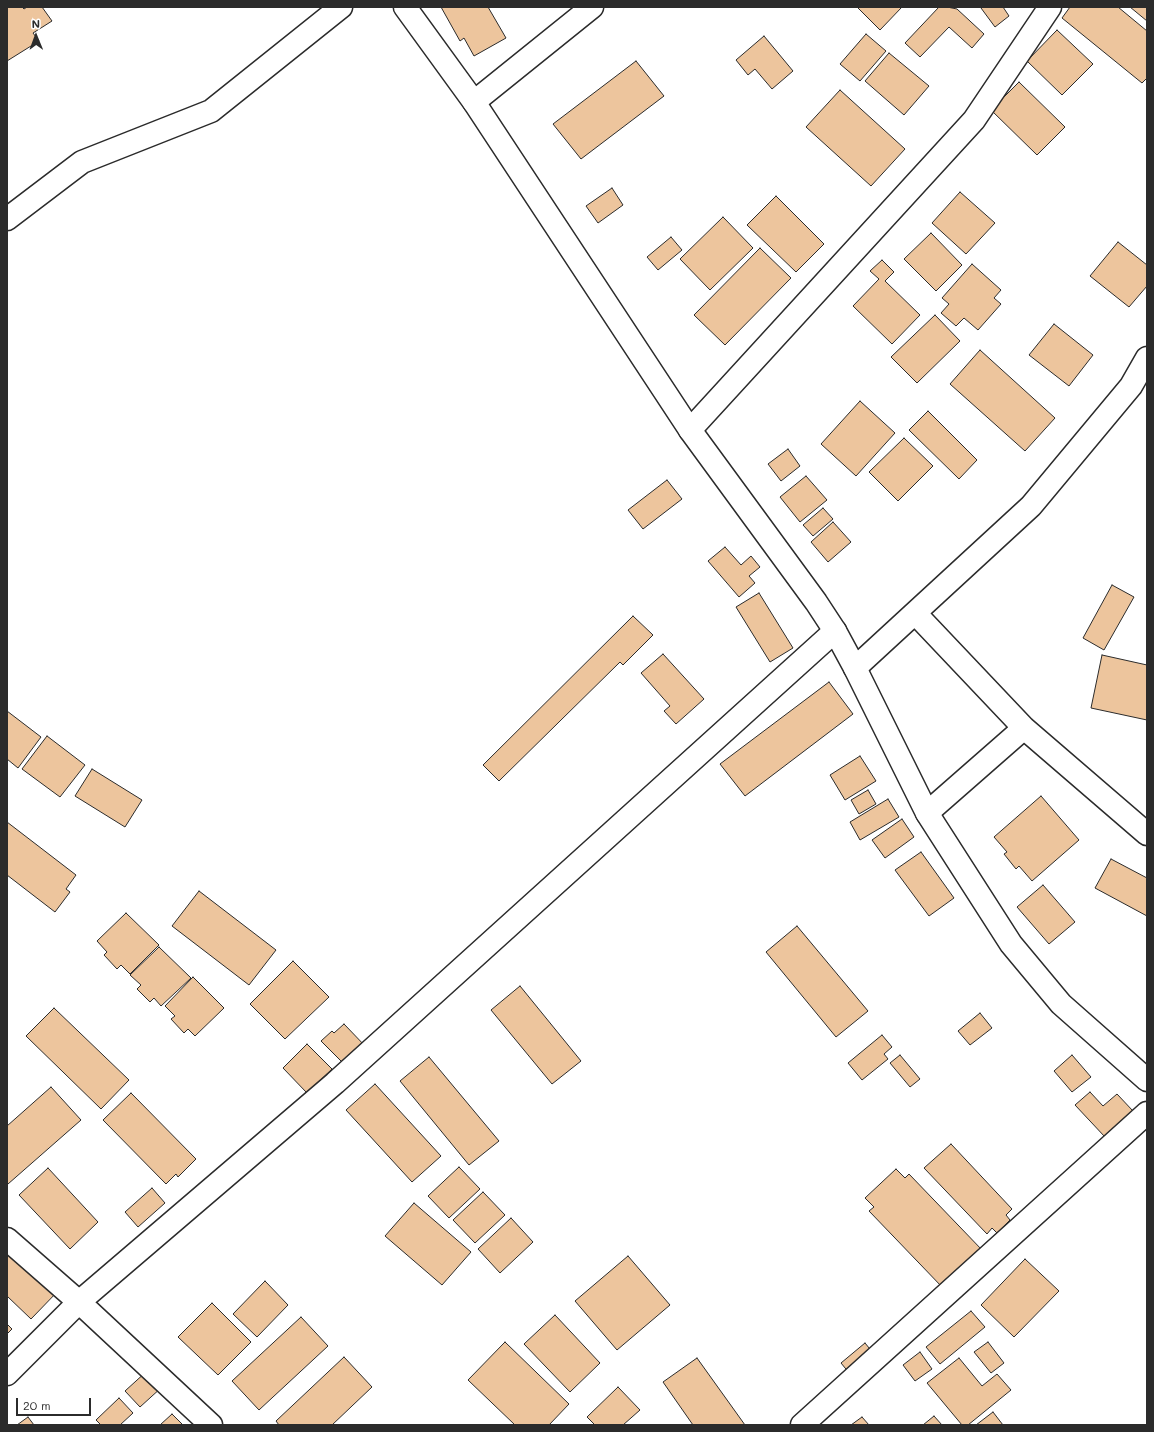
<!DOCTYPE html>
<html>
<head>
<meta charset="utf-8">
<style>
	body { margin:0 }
	#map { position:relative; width:1154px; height:1432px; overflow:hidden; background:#fff; font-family:Mali,sans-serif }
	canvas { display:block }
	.frame { position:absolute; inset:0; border:8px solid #2b2b2b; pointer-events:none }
	.north { position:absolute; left:16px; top:16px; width:40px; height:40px; -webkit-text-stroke:3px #fff; paint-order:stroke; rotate:359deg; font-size:11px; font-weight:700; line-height:16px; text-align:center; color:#2b2b2b }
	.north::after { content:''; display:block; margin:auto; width:14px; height:18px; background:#2b2b2b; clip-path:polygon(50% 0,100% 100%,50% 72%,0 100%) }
	.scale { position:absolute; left:16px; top:1398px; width:75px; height:18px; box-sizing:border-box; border:2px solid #2b2b2b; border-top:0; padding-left:5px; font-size:12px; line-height:14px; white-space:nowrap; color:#2b2b2b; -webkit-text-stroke:3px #fff; paint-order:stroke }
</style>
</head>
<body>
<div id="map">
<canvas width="1154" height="1432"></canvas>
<div class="frame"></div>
<div class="north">N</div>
<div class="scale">20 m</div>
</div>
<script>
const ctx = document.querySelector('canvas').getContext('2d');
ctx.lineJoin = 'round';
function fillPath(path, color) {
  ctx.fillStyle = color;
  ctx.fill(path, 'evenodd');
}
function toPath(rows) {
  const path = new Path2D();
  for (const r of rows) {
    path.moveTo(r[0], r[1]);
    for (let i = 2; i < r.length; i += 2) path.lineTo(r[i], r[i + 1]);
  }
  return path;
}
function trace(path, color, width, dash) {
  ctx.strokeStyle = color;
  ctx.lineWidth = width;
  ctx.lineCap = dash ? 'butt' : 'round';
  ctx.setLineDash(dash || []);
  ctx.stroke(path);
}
const building = toPath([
	[7,7,22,7,24,9,27,7,42,7,52,21,33,33,39,41,7,61,7,7],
	[441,7,488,7,506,38,474,56,464,38,460,41,441,7],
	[857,7,902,7,880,30,857,7],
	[939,7,947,7,957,9,984,34,972,48,949,27,920,57,905,43,939,7],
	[983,7,1003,7,1009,16,995,27,981,8,983,7],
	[1070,7,1118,7,1147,31,1147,78,1142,83,1062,18,1070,7],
	[1130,7,1147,7,1147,21,1130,7],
	[1057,30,1093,64,1062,95,1027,61,1057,30],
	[866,34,886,51,860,81,840,64,866,34],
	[764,36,793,71,772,89,755,69,748,75,736,60,764,36],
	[889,53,929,86,904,115,865,81,889,53],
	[636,61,664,96,581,159,553,124,636,61],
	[1019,82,1065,127,1037,155,991,110,1019,82],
	[840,90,905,149,871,186,806,127,840,90],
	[612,188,623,205,598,223,586,206,612,188],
	[960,192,995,223,966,254,932,223,960,192],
	[776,196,824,244,796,272,747,225,776,196],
	[723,217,753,248,710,290,680,259,723,217],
	[931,233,962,265,936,291,904,259,931,233],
	[671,237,682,250,658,270,647,257,671,237],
	[1118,242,1147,265,1147,286,1129,307,1090,276,1118,242],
	[760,248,791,278,725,345,694,315,760,248],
	[882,260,894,272,885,281,920,315,892,344,853,306,879,279,870,271,882,260],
	[972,264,1001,290,994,298,1001,304,978,330,964,318,956,326,941,313,949,304,942,298,972,264],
	[935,315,960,341,917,383,891,357,935,315],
	[1054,324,1093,355,1069,386,1029,355,1054,324],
	[980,350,1055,418,1025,451,950,384,980,350],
	[860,401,895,433,856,476,821,444,860,401],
	[928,411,977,460,959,479,909,430,928,411],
	[904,438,933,466,898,501,869,472,904,438],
	[788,449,800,466,781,481,768,464,788,449],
	[806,476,827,500,800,522,780,497,806,476],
	[667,480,682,499,643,529,628,510,667,480],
	[823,508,833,519,813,536,803,525,823,508],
	[833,522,851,542,828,562,811,542,833,522],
	[725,547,741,565,751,556,760,567,749,576,755,583,739,597,708,561,725,547],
	[1112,585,1134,597,1104,650,1083,638,1112,585],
	[759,593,793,648,770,662,736,607,759,593],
	[633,616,653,635,623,665,620,662,499,781,483,765,633,616],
	[663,654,704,699,676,724,664,711,670,706,641,673,663,654],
	[1102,655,1147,665,1147,720,1091,708,1102,655],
	[829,682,853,714,745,796,720,764,829,682],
	[7,711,41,737,18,768,7,759,7,711],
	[47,736,85,765,60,797,22,769,47,736],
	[860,756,876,781,845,800,830,775,860,756],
	[92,769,142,800,125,827,75,796,92,769],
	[868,790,876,804,859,814,851,800,868,790],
	[1041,796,1079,840,1032,881,1019,866,1016,869,1004,854,1007,852,994,837,1041,796],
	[888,799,899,817,860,840,850,822,888,799],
	[902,819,914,837,885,858,872,840,902,819],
	[7,822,76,875,66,889,70,892,55,912,7,875,7,822],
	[921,852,954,898,929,916,895,870,921,852],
	[1111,859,1147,878,1147,916,1095,888,1111,859],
	[1043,885,1075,922,1049,944,1017,907,1043,885],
	[199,891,276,950,249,985,172,926,199,891],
	[126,913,159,945,130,974,121,965,117,969,104,955,107,952,97,941,126,913],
	[797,926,868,1011,836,1037,766,952,797,926],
	[159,947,191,978,161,1006,154,998,150,1002,137,989,141,985,130,975,159,947],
	[293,961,329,997,285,1039,250,1004,293,961],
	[193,977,224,1008,195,1036,188,1029,184,1033,171,1019,175,1016,165,1006,193,977],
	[520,986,581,1061,552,1084,491,1010,520,986],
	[54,1008,129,1080,101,1109,26,1036,54,1008],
	[980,1013,992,1028,970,1045,958,1031,980,1013],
	[344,1024,367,1048,348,1068,321,1041,332,1031,334,1033,344,1024],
	[882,1035,892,1047,884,1054,888,1059,862,1080,848,1063,882,1035],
	[307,1044,332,1069,307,1093,283,1068,307,1044],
	[900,1055,920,1079,910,1087,890,1063,900,1055],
	[1072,1055,1091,1077,1072,1092,1054,1071,1072,1055],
	[429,1057,499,1141,469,1165,400,1081,429,1057],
	[375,1084,441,1156,412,1182,346,1110,375,1084],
	[51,1087,81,1120,8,1184,7,1183,7,1126,51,1087],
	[1090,1092,1103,1106,1117,1094,1133,1111,1105,1137,1075,1105,1090,1092],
	[131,1093,196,1159,178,1177,176,1174,166,1184,103,1120,131,1093],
	[951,1144,1012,1209,1006,1215,1010,1220,997,1233,992,1228,987,1234,924,1168,951,1144],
	[459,1167,480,1189,449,1218,428,1196,459,1167],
	[48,1168,98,1222,70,1249,19,1195,48,1168],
	[896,1169,905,1178,909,1174,983,1251,943,1288,869,1211,874,1207,865,1198,896,1169],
	[152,1188,165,1203,138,1227,125,1212,152,1188],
	[483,1192,505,1215,475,1243,453,1220,483,1192],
	[414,1203,471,1252,442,1285,385,1236,414,1203],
	[511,1218,533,1242,500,1273,478,1249,511,1218],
	[7,1241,59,1290,31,1319,7,1296,7,1241],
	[628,1256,670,1305,617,1350,575,1301,628,1256],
	[1025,1259,1059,1291,1014,1337,981,1305,1025,1259],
	[265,1281,288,1305,257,1337,233,1314,265,1281],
	[212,1303,251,1342,218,1375,178,1337,212,1303],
	[971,1311,985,1327,940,1364,926,1347,971,1311],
	[555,1315,600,1363,570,1392,524,1344,555,1315],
	[301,1317,328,1346,259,1410,232,1381,301,1317],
	[7,1324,12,1329,7,1334,7,1324],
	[505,1342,569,1404,549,1425,515,1425,468,1380,505,1342],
	[988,1342,1004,1363,991,1373,974,1352,988,1342],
	[865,1343,874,1354,850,1374,841,1363,865,1343],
	[920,1352,932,1369,915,1381,903,1365,920,1352],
	[344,1357,372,1387,332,1425,279,1425,276,1421,344,1357],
	[697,1358,745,1425,693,1425,663,1382,697,1358],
	[959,1358,982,1386,997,1374,1011,1390,968,1425,962,1425,927,1383,959,1358],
	[147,1371,162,1387,140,1407,125,1391,147,1371],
	[618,1387,640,1410,623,1425,595,1425,587,1417,618,1387],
	[119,1398,133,1413,120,1425,101,1425,96,1420,119,1398],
	[993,1412,1003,1425,976,1425,993,1412],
	[172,1414,183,1425,160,1425,172,1414],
	[934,1416,942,1425,923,1425,934,1416],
	[28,1417,34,1425,17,1425,28,1417],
	[862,1417,869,1425,851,1425,862,1417]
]);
const minor = toPath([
	[474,102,592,7],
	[7,219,82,162,211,111,341,7],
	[690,430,974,120,1050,7],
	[915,613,1024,728,1147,834],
	[855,668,1031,506,1131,386,1147,358],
	[927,813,1024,728],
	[7,1239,79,1302,211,1425],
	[7,1374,79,1302,335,1083,835,631],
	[802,1425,1147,1113]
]);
const tertiary = toPath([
	[405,7,474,102,690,430,816,602,835,631,855,668,927,813,1011,944,1061,1004,1147,1080]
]);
fillPath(building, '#edc59d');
trace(building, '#2b2b2b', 1);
trace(minor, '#2b2b2b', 25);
trace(tertiary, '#2b2b2b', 25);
trace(minor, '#fff', 22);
trace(tertiary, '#fff', 22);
</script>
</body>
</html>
